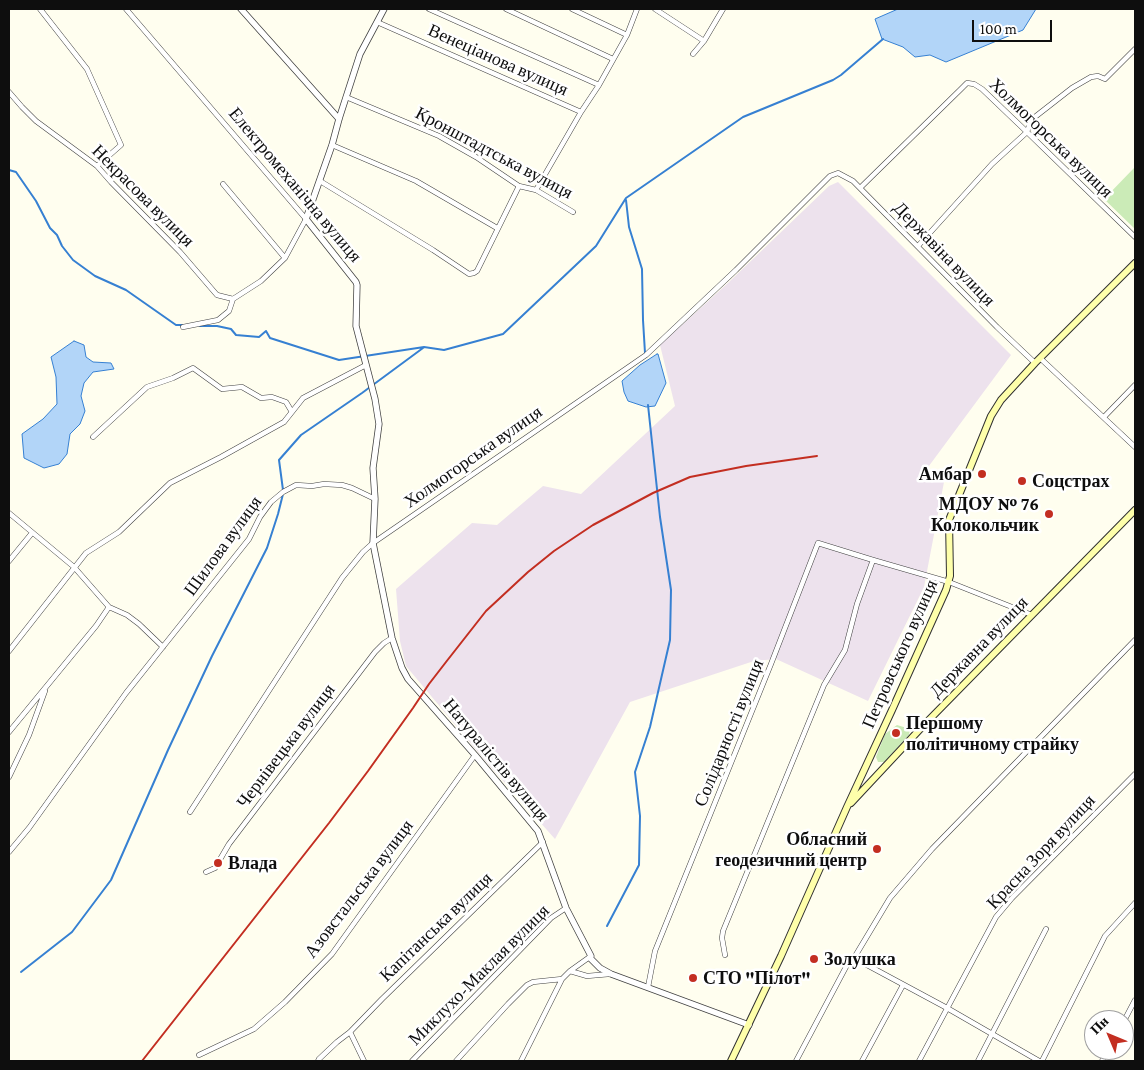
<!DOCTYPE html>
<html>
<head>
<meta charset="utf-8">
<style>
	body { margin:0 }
	#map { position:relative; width:1144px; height:1070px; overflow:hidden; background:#fffeef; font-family:"Crimson Pro",serif }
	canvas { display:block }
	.frame { position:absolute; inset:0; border:10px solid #0e0e0e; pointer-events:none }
	.north { position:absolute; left:1084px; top:1010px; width:50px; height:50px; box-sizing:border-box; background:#fff; border:1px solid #9f9f9f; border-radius:50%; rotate:315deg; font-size:14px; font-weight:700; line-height:20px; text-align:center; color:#0e0e0e }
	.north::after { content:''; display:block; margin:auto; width:18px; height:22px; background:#c32e21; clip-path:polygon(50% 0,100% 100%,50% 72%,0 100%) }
	.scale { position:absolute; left:972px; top:20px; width:80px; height:22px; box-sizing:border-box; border:2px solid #0e0e0e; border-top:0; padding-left:6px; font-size:15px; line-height:18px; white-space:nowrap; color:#0e0e0e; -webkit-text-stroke:4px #fff; paint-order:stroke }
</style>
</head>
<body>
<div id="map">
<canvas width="1144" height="1070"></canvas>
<div class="frame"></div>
<div class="north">Пн</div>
<div class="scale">100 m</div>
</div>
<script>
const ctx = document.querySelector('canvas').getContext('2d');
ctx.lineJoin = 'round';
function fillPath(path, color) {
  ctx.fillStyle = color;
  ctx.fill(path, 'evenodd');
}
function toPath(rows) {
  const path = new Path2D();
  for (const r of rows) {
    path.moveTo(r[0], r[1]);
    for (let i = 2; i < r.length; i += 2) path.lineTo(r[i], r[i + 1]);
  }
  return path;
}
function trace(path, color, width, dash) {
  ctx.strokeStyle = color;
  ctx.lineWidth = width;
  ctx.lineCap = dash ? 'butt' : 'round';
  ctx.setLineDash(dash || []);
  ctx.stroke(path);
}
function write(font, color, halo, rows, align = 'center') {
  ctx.font = font + ' "Crimson Pro",serif';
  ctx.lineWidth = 5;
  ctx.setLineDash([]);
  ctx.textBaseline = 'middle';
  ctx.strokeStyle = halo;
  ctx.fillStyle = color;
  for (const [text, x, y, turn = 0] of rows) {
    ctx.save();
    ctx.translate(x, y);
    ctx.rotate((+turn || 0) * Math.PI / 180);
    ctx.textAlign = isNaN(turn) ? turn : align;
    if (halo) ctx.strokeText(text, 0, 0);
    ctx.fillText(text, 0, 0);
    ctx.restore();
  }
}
const industrial = toPath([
	[838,182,1011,355,923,474,944,482,924,587,868,701,776,659,754,661,630,702,555,839,488,764,406,666,400,641,396,589,472,523,497,525,543,486,581,494,675,406,660,345,729,282,829,186]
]);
const green = toPath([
	[1135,167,1135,229,1104,199],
	[897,725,910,729,909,735,884,762,878,762,876,757,885,734]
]);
const water = toPath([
	[898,9,1036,9,1023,30,946,62,930,55,915,57,903,47,882,39,875,19,898,9],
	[74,341,84,345,86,357,93,362,111,363,114,369,93,372,84,383,81,396,85,411,80,424,70,434,67,454,59,464,44,468,24,458,22,434,43,419,57,404,56,377,51,357,74,341],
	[657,354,658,354,666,383,655,406,646,407,628,401,624,392,622,381,640,365,657,354]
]);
const stream = toPath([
	[9,170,16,172,36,201,50,228,57,235,62,246,73,260,95,276,126,290,176,325,183,325],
	[626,200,629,227,642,269,643,320,645,353],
	[200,326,217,326,231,329,236,335,259,337,266,331,270,338,339,360,424,347,444,350,503,334,596,246,626,198,743,117,833,80,841,75,883,39],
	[283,490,279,460,301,435,362,393,423,348],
	[607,926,639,865,640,816,635,772,650,727,670,640,671,590,660,517,648,405],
	[21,972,72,932,111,880,168,750,212,656,267,548,278,514,283,494]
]);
const minor = toPath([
	[40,9,87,69,121,145,97,166],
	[126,9,306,219,285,258,261,281,233,299,229,311,218,320,183,327],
	[429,9,599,85],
	[506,9,613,59],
	[572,9,627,35],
	[655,9,704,41],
	[377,22,581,112],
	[693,54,704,41,723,9],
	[9,92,22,107,36,121,97,166,111,182,180,252,217,295,233,299],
	[346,97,439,136,476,157,519,186,536,190,573,212],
	[332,145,416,181,497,228],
	[320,181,433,250,469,274,474,273,477,271,519,186],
	[223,184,285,258],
	[860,188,961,89,967,83,974,84,982,89,1027,132,1135,237],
	[536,190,581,112,599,85,627,35,637,9],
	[918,246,992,164,1027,132,1031,120,1072,88,1091,77,1098,76,1105,79,1135,49],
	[1040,358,1135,447],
	[1104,417,1135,385],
	[93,437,147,387,173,378,193,368,222,389,242,387,261,398,272,397,286,402,292,412],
	[9,513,74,567,109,607,127,615,139,624,163,647],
	[9,561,32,533],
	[9,651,86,553,119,532,170,483,221,457,284,422,303,398,366,365],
	[9,732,96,626,109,607],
	[9,777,29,735,45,691],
	[190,812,342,578,363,552,373,543,646,355,736,270,830,176,838,173,853,181,997,327,1035,363],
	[9,852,29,828,126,693,249,539,260,517,271,502,283,492,296,485,312,486,324,484,342,485,352,488,375,499],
	[206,872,215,868,229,844,375,652,384,643,392,638],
	[725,955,722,938,723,931,824,685,845,650,857,604,873,560],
	[854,958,947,1008,1039,1061],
	[570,971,587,976,610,974],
	[648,987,655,951,771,664,818,543,873,560,949,582,1032,615],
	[1124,1021,1135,1000],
	[350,1032,364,1061],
	[199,1055,254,1029,285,1002,332,954,475,755],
	[318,1061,319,1059,337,1042,350,1032,382,999,543,842],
	[412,1061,551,918,566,908],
	[456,1061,508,1004,527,985,533,982,562,979],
	[521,1061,562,979,570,971,591,956],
	[796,1061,847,965,854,958,890,898,932,849,1135,640],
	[862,1061,903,985],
	[919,1061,996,917,1012,898,1135,774],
	[978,1061,1046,929],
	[1042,1061,1105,936,1135,903],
	[1102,1061,1108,1050]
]);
const tertiary = toPath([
	[241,9,339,119],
	[384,9,360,54,339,119,332,145,306,219,356,282,357,285,356,326,375,399,379,424,373,468,375,499,373,543,392,638,402,668,408,679,475,755,538,831,566,908,591,956,590,958,600,968,611,974,749,1025]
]);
const secondary = toPath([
	[851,803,922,727,1135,510],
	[731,1061,781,956,847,807,892,710,946,590,950,576,949,520,991,416,1001,400,1035,363,1135,263]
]);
const rail = toPath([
	[142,1061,329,823,368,771,413,708,429,684,446,662,486,611,528,572,554,551,593,525,653,493,690,477,746,466,817,456]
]);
const markers = [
	[982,474,5,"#c32e21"],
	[1022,481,5,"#c32e21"],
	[1049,514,5,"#c32e21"],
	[896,733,5,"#c32e21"],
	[877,849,5,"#c32e21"],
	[218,863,5,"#c32e21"],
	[814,959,5,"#c32e21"],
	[693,978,5,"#c32e21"]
];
const streetNames = [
	["Венеціанова вулиця",498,60,24],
	["Холмогорська вулиця",1051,138,44],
	["Кронштадтська вулиця",494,153,28],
	["Електромеханічна вулиця",295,185,50],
	["Некрасова вулиця",143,196,45],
	["Державіна вулиця",944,254,46],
	["Холмогорська вулиця",473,457,-35],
	["Шилова вулиця",223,546,-54],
	["Державна вулиця",979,647,-46],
	["Петровського вулиця",900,654,-66],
	["Солідарності вулиця",729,733,-68],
	["Чернівецька вулиця",286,746,-53],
	["Натуралістів вулиця",496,760,50],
	["Красна Зоря вулиця",1041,852,-47],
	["Азовстальська вулиця",359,889,-53],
	["Капітанська вулиця",436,927,-44],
	["Миклухо-Маклая вулиця",479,975,-45]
];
const poiNames = [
	["Амбар",972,474,"right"],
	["Соцстрах",1032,481],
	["МДОУ № 76",1039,504,"right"],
	["Колокольчик",1039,525,"right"],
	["Першому",906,723],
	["політичному страйку",906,744],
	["Обласний",867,839,"right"],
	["геодезичний центр",867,860,"right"],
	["Влада",228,863],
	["Золушка",824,959],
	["СТО \"Пілот\"",703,978]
];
fillPath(industrial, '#ede2ed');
fillPath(green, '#cbebb7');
fillPath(water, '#b2d5f8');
trace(water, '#3680d2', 1);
trace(stream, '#3680d2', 2);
trace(minor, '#414141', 5.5);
trace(tertiary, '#414141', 7);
trace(secondary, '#303030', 8);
trace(minor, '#fff', 4.5);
trace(tertiary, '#fff', 5.5);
trace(secondary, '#feffaa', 6);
trace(rail, '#c32e21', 2);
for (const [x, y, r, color] of markers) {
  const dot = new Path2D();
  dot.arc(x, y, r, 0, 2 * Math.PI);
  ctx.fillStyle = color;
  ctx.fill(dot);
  trace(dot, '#fff', 2);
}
write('18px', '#0e0e0e', '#fff', streetNames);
write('bold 18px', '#0e0e0e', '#fff', poiNames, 'left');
</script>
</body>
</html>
